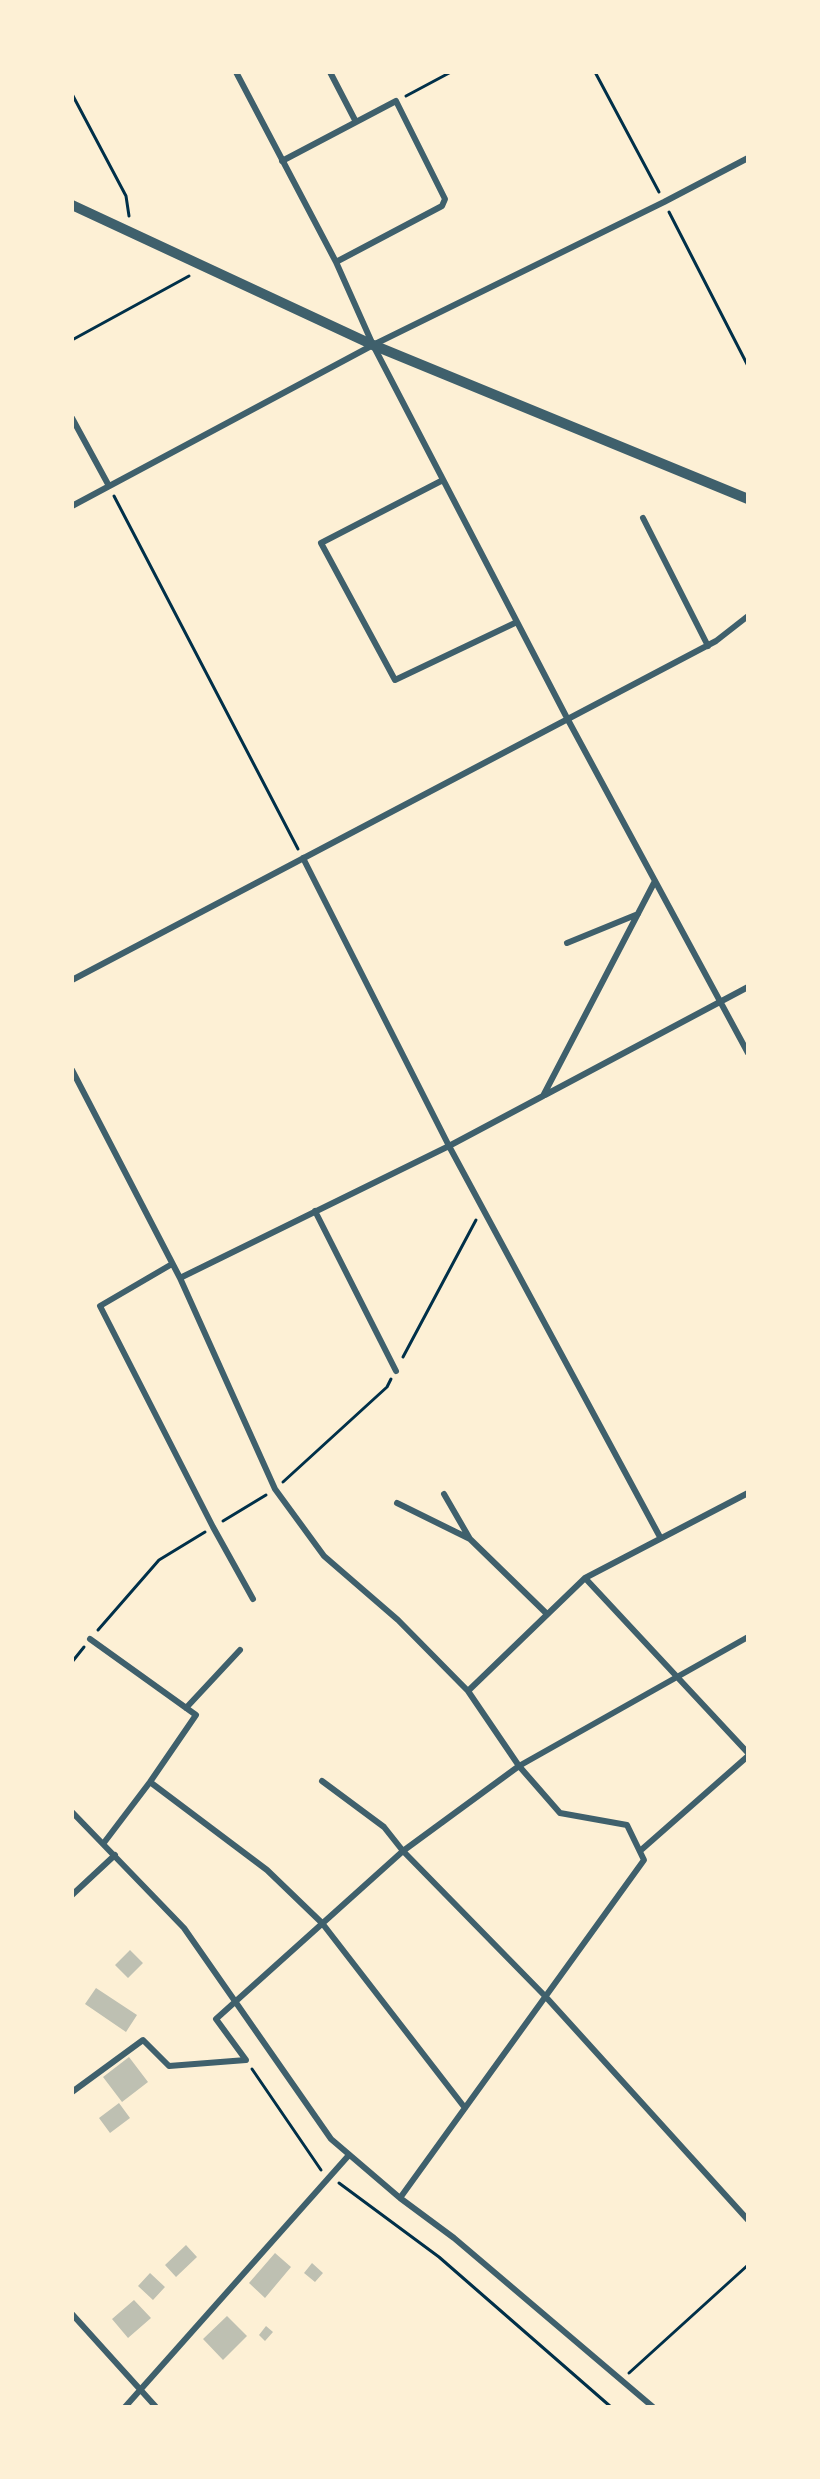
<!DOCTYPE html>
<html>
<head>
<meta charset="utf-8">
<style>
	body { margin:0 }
	#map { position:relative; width:820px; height:2479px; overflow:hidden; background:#fdf0d5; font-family:Arial,sans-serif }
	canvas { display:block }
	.frame { position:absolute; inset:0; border:74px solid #fdf0d5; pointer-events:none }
</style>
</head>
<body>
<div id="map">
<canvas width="820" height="2479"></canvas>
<div class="frame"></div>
</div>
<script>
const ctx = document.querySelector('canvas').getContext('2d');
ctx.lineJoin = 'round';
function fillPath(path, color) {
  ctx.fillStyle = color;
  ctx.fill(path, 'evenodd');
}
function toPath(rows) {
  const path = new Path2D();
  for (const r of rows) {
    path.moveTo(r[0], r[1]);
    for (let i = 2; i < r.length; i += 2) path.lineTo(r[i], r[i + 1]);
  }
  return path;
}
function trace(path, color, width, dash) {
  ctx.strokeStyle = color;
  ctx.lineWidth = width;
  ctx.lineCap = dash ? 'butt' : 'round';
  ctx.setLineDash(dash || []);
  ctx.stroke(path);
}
const building = toPath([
	[130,1950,143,1963,128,1978,115,1965],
	[96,1988,137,2015,126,2032,85,2004],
	[129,2057,148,2082,122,2102,103,2077],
	[119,2103,130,2118,110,2133,99,2118],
	[186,2245,197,2257,176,2277,165,2265],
	[275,2253,291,2267,265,2298,249,2283],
	[312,2263,323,2273,315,2282,304,2273],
	[150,2273,165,2287,153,2300,138,2286],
	[134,2300,151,2318,128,2338,112,2319],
	[227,2316,247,2336,223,2360,203,2339],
	[266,2326,273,2332,265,2341,259,2335]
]);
const path = toPath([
	[595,72,659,192],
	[72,94,126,196,129,216],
	[406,96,451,72],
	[669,212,748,366],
	[72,340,189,276],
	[114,496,298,849],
	[403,1357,476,1220],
	[283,1482,387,1387,391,1379],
	[223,1521,266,1495],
	[98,1630,159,1560,205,1532],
	[72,1662,84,1647],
	[252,2069,321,2170],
	[339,2183,439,2257,611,2407],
	[629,2373,748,2265]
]);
const minor = toPath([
	[236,72,336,262,373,345,567,718,748,1053],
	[330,72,356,122],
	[282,161,396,101,445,199,442,206,336,262],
	[72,418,109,486],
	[443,480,321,543,395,680,517,622],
	[72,506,373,345,664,202,748,158],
	[643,518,708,646],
	[303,858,449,1146,660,1537],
	[567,943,638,914],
	[72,980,716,641,748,616],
	[72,1070,180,1278,275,1489,324,1556,398,1620,468,1691,519,1766,560,1813,627,1825,644,1860,400,2198],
	[545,1095,748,987],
	[315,1211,396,1371],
	[172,1264,100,1306,213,1527,253,1599],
	[180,1278,449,1146,543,1096,655,881],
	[748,1493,585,1578,748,1753],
	[444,1494,470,1539],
	[397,1503,470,1539,547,1614],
	[90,1639,196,1715,150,1782,103,1844],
	[468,1691,585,1578],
	[186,1708,240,1650],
	[322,1781,384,1827,403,1851,545,1996,748,2220],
	[150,1782,267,1870,322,1923,465,2108],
	[72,1812,184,1928,331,2139,400,2198,454,2238,653,2407],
	[640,1851,748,1756],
	[72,1895,115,1855],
	[72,2092,143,2040,169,2066,246,2060,216,2019,403,1851,519,1766,748,1637],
	[72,2314,156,2407],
	[125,2407,349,2155]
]);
const tertiary = toPath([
	[72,205,373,345,748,499]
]);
fillPath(building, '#bec0b2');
trace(path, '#003049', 3);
trace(minor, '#3f606c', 6);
trace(tertiary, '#3f606c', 10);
</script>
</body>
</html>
